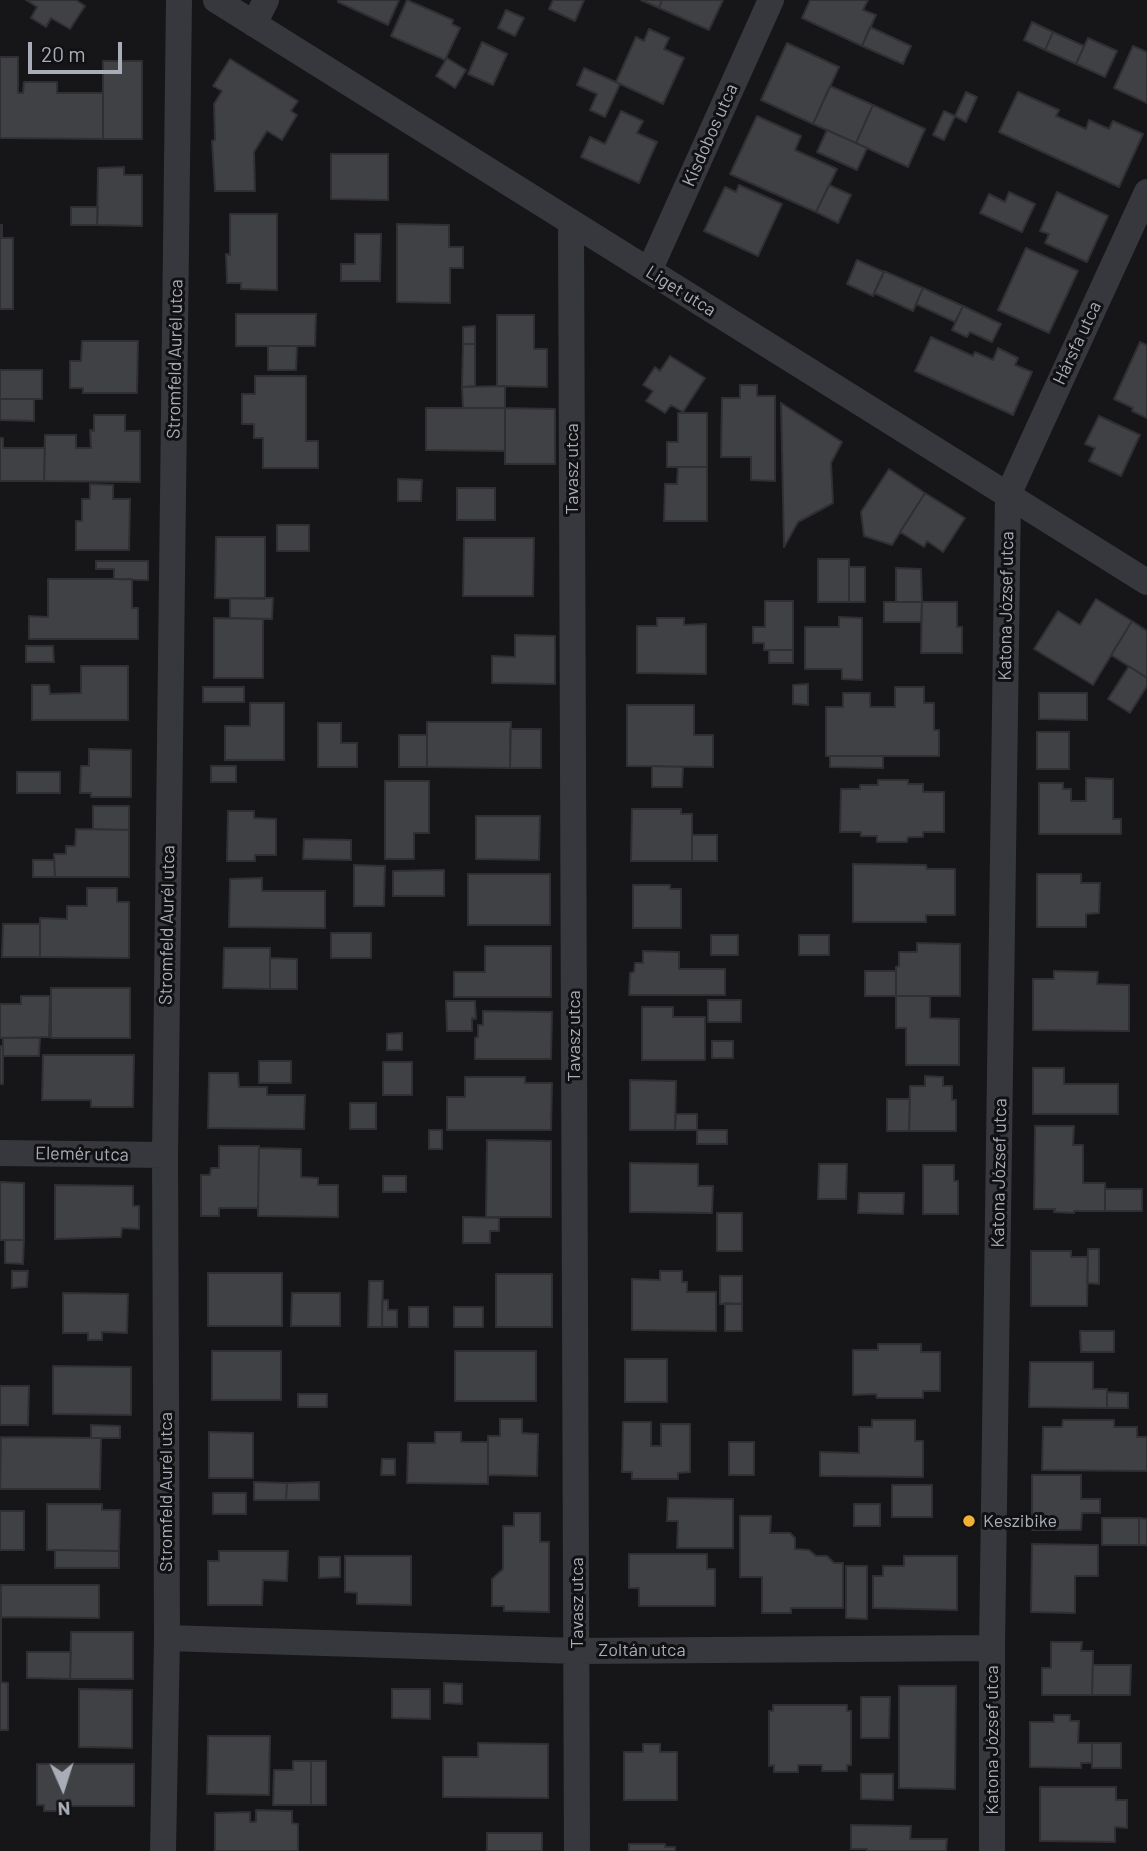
<!DOCTYPE html>
<html>
<head>
<meta charset="utf-8">
<style>
	body { margin:0 }
	#map { position:relative; width:1147px; height:1851px; overflow:hidden; background:#161618; font-family:Barlow,sans-serif }
	canvas { display:block }
	.north { position:absolute; left:28px; top:1753px; width:70px; height:70px; -webkit-text-stroke:5px #111113; paint-order:stroke; rotate:177deg; font-size:19px; font-weight:700; line-height:28px; text-align:center; color:#a8adb8 }
	.north::after { content:''; display:block; margin:auto; width:24px; height:32px; background:#a8adb8; clip-path:polygon(50% 0,100% 100%,50% 72%,0 100%) }
	.scale { position:absolute; left:28px; top:42px; width:94px; height:32px; box-sizing:border-box; border:4px solid #a8adb8; border-top:0; padding-left:9px; font-size:21px; line-height:24px; white-space:nowrap; color:#a8adb8; -webkit-text-stroke:5px #111113; paint-order:stroke }
</style>
</head>
<body>
<div id="map">
<canvas width="1147" height="1851"></canvas>
<div class="north">N</div>
<div class="scale">20 m</div>
</div>
<script>
const ctx = document.querySelector('canvas').getContext('2d');
ctx.lineJoin = 'round';
function fillPath(path, color) {
  ctx.fillStyle = color;
  ctx.fill(path, 'evenodd');
}
function toPath(rows) {
  const path = new Path2D();
  for (const r of rows) {
    path.moveTo(r[0], r[1]);
    for (let i = 2; i < r.length; i += 2) path.lineTo(r[i], r[i + 1]);
  }
  return path;
}
function trace(path, color, width, dash) {
  ctx.strokeStyle = color;
  ctx.lineWidth = width;
  ctx.lineCap = dash ? 'butt' : 'round';
  ctx.setLineDash(dash || []);
  ctx.stroke(path);
}
function write(font, color, halo, rows, align = 'center') {
  ctx.font = font + ' Barlow,sans-serif';
  ctx.lineWidth = 6;
  ctx.setLineDash([]);
  ctx.textBaseline = 'middle';
  ctx.strokeStyle = halo;
  ctx.fillStyle = color;
  for (const [text, x, y, turn = 0] of rows) {
    ctx.save();
    ctx.translate(x, y);
    ctx.rotate((+turn || 0) * Math.PI / 180);
    ctx.textAlign = isNaN(turn) ? turn : align;
    if (halo) ctx.strokeText(text, 0, 0);
    ctx.fillText(text, 0, 0);
    ctx.restore();
  }
}
const building = toPath([
	[26,0,76,0,85,6,70,29,51,18,46,27,31,18,37,7,26,0],
	[338,0,399,0,388,25,338,2,338,0],
	[407,0,453,20,452,24,460,28,445,60,391,36,407,0],
	[553,0,584,0,575,21,549,9,553,0],
	[641,0,662,0,659,8,641,0],
	[662,0,723,0,709,30,659,8,662,0],
	[810,0,868,0,863,10,876,15,862,46,802,18,810,0],
	[506,10,524,18,515,36,498,28,506,10],
	[1032,22,1053,32,1045,50,1024,40,1032,22],
	[870,27,911,46,903,64,862,46,870,27],
	[649,29,669,38,664,49,684,58,663,104,616,82,636,37,644,41,649,29],
	[1053,32,1084,46,1076,64,1045,50,1053,32],
	[1088,38,1117,51,1105,77,1076,64,1088,38],
	[482,42,507,54,493,85,468,74,482,42],
	[787,43,839,67,813,124,761,100,787,43],
	[1133,46,1147,52,1147,103,1114,88,1133,46],
	[0,57,18,57,18,93,23,93,24,82,57,82,57,93,103,93,103,139,0,138,0,57],
	[447,58,466,70,455,88,436,76,447,58],
	[230,59,298,101,291,111,297,115,282,140,267,131,254,152,255,191,215,191,212,141,215,140,214,104,222,91,213,86,230,59],
	[103,61,142,61,142,139,103,139,103,61],
	[584,68,620,84,605,117,590,110,597,94,577,85,584,68],
	[830,86,873,105,856,143,813,124,830,86],
	[966,92,977,97,966,122,955,116,966,92],
	[1018,92,1059,110,1056,116,1086,129,1089,120,1109,129,1113,121,1143,134,1119,187,999,132,1018,92],
	[873,105,925,129,908,167,856,143,873,105],
	[621,111,643,121,637,133,657,142,639,183,581,157,590,137,605,144,621,111],
	[944,111,955,116,944,140,933,135,944,111],
	[757,116,801,136,795,150,837,169,816,212,730,174,757,116],
	[827,130,867,148,857,170,817,152,827,130],
	[331,154,388,154,388,200,331,199,331,154],
	[124,167,124,175,142,175,142,226,97,225,98,168,124,167],
	[739,185,782,204,758,256,704,231,725,187,736,192,739,185],
	[829,185,851,195,838,223,816,212,829,185],
	[1009,192,1035,204,1022,232,980,213,989,194,1005,202,1009,192],
	[1057,192,1108,216,1087,262,1045,243,1049,234,1040,231,1057,192],
	[71,207,98,207,97,225,71,225,71,207],
	[230,214,277,214,277,290,241,289,241,283,227,283,226,254,230,255,230,214],
	[397,224,449,225,449,247,463,247,463,268,450,268,450,303,397,302,397,224],
	[0,225,2,225,2,238,13,238,13,309,0,309,0,225],
	[355,234,381,234,380,281,341,281,341,264,355,264,355,234],
	[1026,248,1078,271,1049,333,998,310,1026,248],
	[857,260,884,272,873,296,847,284,857,260],
	[884,271,923,288,913,311,874,293,884,271],
	[923,288,963,306,955,322,916,304,923,288],
	[963,306,1001,324,992,342,970,332,967,337,952,330,963,306],
	[236,314,316,314,315,346,236,346,236,314],
	[497,315,534,315,534,349,547,349,547,387,497,386,497,315],
	[475,326,475,344,463,344,463,327,475,326],
	[931,337,973,356,975,352,993,360,998,348,1018,358,1015,365,1032,372,1013,415,915,371,931,337],
	[82,341,138,341,137,393,83,393,83,388,70,388,70,361,81,361,82,341],
	[1140,342,1147,345,1147,418,1132,411,1133,408,1114,399,1140,342],
	[463,344,475,344,475,386,462,387,463,344],
	[268,346,297,346,296,370,268,370,268,346],
	[670,356,705,378,683,412,671,405,665,413,646,401,653,391,643,385,655,367,660,371,670,356],
	[0,370,42,370,42,399,0,399,0,370],
	[255,376,306,376,306,441,318,441,318,468,263,468,263,438,254,438,254,424,242,424,242,394,255,394,255,376],
	[740,385,757,385,757,396,775,396,775,481,751,480,751,457,721,457,722,398,740,398,740,385],
	[505,386,505,408,463,408,462,387,505,386],
	[0,399,34,399,34,421,0,420,0,399],
	[781,403,842,442,831,463,833,503,798,522,784,547,781,403],
	[426,408,505,408,505,451,426,450,426,408],
	[505,408,555,409,555,464,505,464,505,408],
	[678,413,707,413,707,467,667,467,667,442,678,442,678,413],
	[94,415,125,415,125,431,140,431,140,482,44,481,45,435,76,435,76,448,91,448,90,430,94,431,94,415],
	[1099,416,1140,435,1121,476,1089,461,1095,448,1085,444,1099,416],
	[0,438,3,438,3,448,45,448,44,481,0,481,0,438],
	[678,467,707,467,707,521,664,521,665,484,677,484,678,467],
	[889,469,925,493,892,545,864,536,861,512,889,469],
	[398,479,422,480,421,501,398,501,398,479],
	[90,484,113,485,113,499,130,499,129,550,76,550,76,521,82,521,82,499,90,499,90,484],
	[457,488,495,488,495,520,457,520,457,488],
	[925,493,965,518,943,552,927,541,924,547,900,532,925,493],
	[277,525,309,525,309,551,277,551,277,525],
	[216,537,265,537,265,599,215,598,216,537],
	[464,538,534,538,533,596,463,596,464,538],
	[818,559,849,559,849,602,818,602,818,559],
	[96,561,148,561,148,580,114,579,114,569,96,569,96,561],
	[849,567,865,567,865,602,849,602,849,567],
	[896,568,921,569,922,602,896,602,896,568],
	[48,579,132,579,132,608,138,608,138,639,29,639,29,616,48,617,48,579],
	[230,598,273,598,272,619,230,618,230,598],
	[1096,599,1132,621,1093,685,1034,649,1058,611,1080,625,1096,599],
	[765,601,793,601,793,650,764,650,764,643,753,643,753,627,765,627,765,601],
	[884,602,922,602,921,622,884,622,884,602],
	[922,602,957,602,957,627,962,627,962,653,921,653,922,602],
	[839,617,862,618,862,680,842,679,842,669,805,669,805,627,839,627,839,617],
	[214,618,263,619,263,678,214,678,214,618],
	[657,618,684,618,684,625,706,624,706,674,637,673,637,626,657,626,657,618],
	[1132,621,1147,631,1147,678,1111,655,1132,621],
	[515,635,555,636,555,684,492,683,492,656,515,657,515,635],
	[26,646,53,646,54,662,26,662,26,646],
	[769,650,793,650,793,663,769,663,769,650],
	[81,666,128,666,128,720,32,720,32,685,49,685,50,694,81,693,81,666],
	[1129,666,1147,678,1147,686,1130,713,1108,699,1129,666],
	[808,684,808,705,793,704,793,685,808,684],
	[203,687,244,687,244,702,203,702,203,687],
	[895,687,924,687,924,703,934,703,934,730,939,730,939,756,826,756,826,707,843,707,843,693,870,693,870,707,895,707,895,687],
	[1039,693,1087,693,1087,720,1039,719,1039,693],
	[250,703,284,703,284,760,225,760,225,726,250,726,250,703],
	[627,705,694,705,694,735,713,735,713,767,627,766,627,705],
	[427,722,511,722,510,768,427,767,427,722],
	[318,723,341,723,341,743,357,743,357,767,318,767,318,723],
	[510,729,541,729,541,768,510,768,510,729],
	[1037,732,1069,732,1069,769,1037,769,1037,732],
	[399,735,427,735,427,767,399,767,399,735],
	[89,749,131,750,131,797,91,797,91,793,80,793,81,766,89,766,89,749],
	[830,756,883,756,883,768,830,767,830,756],
	[211,766,236,766,236,782,211,782,211,766],
	[652,766,683,767,682,787,652,787,652,766],
	[17,772,60,772,60,793,17,793,17,772],
	[1086,778,1113,779,1113,819,1121,819,1121,834,1039,834,1039,783,1063,783,1063,789,1071,789,1071,801,1086,801,1086,778],
	[878,780,908,780,908,784,923,784,923,792,944,792,944,832,923,832,923,837,908,837,907,842,877,842,877,836,861,836,861,832,840,832,841,789,860,789,860,785,878,785,878,780],
	[385,781,429,781,429,833,414,833,414,859,385,859,385,781],
	[93,806,129,806,129,830,93,829,93,806],
	[632,809,681,809,681,814,692,814,692,861,631,861,632,809],
	[228,811,254,811,254,818,276,819,276,855,255,855,255,861,227,861,228,811],
	[476,816,540,816,539,860,476,859,476,816],
	[76,829,129,830,129,877,55,877,54,854,66,854,66,846,75,846,76,829],
	[692,835,717,835,717,861,692,861,692,835],
	[304,839,351,840,351,860,303,859,304,839],
	[33,860,54,860,55,877,33,877,33,860],
	[853,864,926,865,927,869,955,869,955,915,926,915,926,922,853,922,853,864],
	[354,865,385,866,384,906,354,906,354,865],
	[444,870,444,896,393,896,393,871,444,870],
	[468,874,550,874,550,925,468,925,468,874],
	[1037,874,1081,874,1081,883,1100,883,1099,913,1086,914,1086,927,1037,927,1037,874],
	[262,878,262,891,325,891,325,928,229,927,230,879,262,878],
	[633,885,670,885,670,889,681,889,681,928,633,928,633,885],
	[87,888,117,888,117,902,129,902,129,958,40,957,40,918,67,919,67,906,87,906,87,888],
	[3,924,40,924,40,957,2,957,3,924],
	[331,933,371,933,371,958,331,958,331,933],
	[711,935,738,935,738,955,711,955,711,935],
	[799,935,829,935,829,955,799,955,799,935],
	[917,943,960,944,960,996,896,996,896,967,899,966,899,952,917,952,917,943],
	[485,946,551,946,551,997,454,997,454,972,485,972,485,946],
	[224,948,270,948,270,989,223,988,224,948],
	[643,951,679,952,679,969,725,969,725,995,629,995,630,973,634,972,635,963,643,963,643,951],
	[270,958,297,959,297,989,270,989,270,958],
	[865,971,896,971,896,996,865,996,865,971],
	[1054,971,1098,972,1097,984,1129,985,1129,1031,1033,1030,1033,979,1054,979,1054,971],
	[51,988,130,988,130,1038,51,1038,51,988],
	[21,996,50,996,49,1037,0,1038,0,1004,21,1004,21,996],
	[896,996,930,996,930,1018,959,1019,959,1065,906,1065,906,1028,896,1028,896,996],
	[708,1000,741,1000,741,1022,708,1022,708,1000],
	[446,1001,475,1001,476,1019,472,1018,472,1031,447,1031,446,1001],
	[642,1007,673,1007,673,1017,705,1017,705,1060,642,1060,642,1007],
	[483,1011,552,1012,551,1059,475,1059,475,1038,478,1037,478,1025,483,1025,483,1011],
	[402,1033,402,1050,387,1050,387,1034,402,1033],
	[3,1038,40,1038,39,1056,3,1056,3,1038],
	[712,1041,733,1041,733,1058,712,1058,712,1041],
	[0,1046,3,1046,3,1084,0,1084,0,1046],
	[43,1055,134,1055,133,1107,91,1107,91,1100,42,1100,43,1055],
	[259,1061,291,1061,291,1083,259,1083,259,1061],
	[383,1062,412,1062,412,1095,383,1095,383,1062],
	[1033,1068,1064,1068,1064,1084,1118,1084,1118,1114,1033,1114,1033,1068],
	[209,1073,238,1073,239,1087,267,1087,267,1095,305,1095,304,1129,208,1128,209,1073],
	[925,1076,943,1077,943,1086,952,1086,952,1100,956,1100,956,1131,909,1131,910,1086,925,1086,925,1076],
	[465,1077,525,1077,525,1083,552,1083,551,1130,447,1130,447,1097,465,1097,465,1077],
	[630,1080,676,1081,675,1130,630,1130,630,1080],
	[887,1099,910,1099,909,1131,887,1131,887,1099],
	[350,1103,376,1103,376,1129,350,1129,350,1103],
	[676,1114,697,1114,697,1130,675,1130,676,1114],
	[1035,1126,1074,1126,1073,1145,1083,1145,1083,1183,1105,1183,1105,1211,1074,1211,1074,1213,1054,1212,1055,1209,1034,1209,1035,1126],
	[429,1130,442,1130,442,1149,429,1149,429,1130],
	[697,1130,727,1130,727,1144,697,1144,697,1130],
	[487,1140,551,1141,551,1217,486,1217,487,1140],
	[219,1146,259,1146,258,1208,219,1208,219,1216,201,1216,201,1175,210,1175,211,1168,219,1168,219,1146],
	[259,1148,301,1149,301,1177,318,1178,318,1185,338,1185,338,1217,258,1216,259,1148],
	[630,1163,698,1164,698,1186,713,1186,712,1213,630,1212,630,1163],
	[819,1164,847,1164,846,1199,818,1199,819,1164],
	[923,1165,954,1165,954,1181,958,1181,958,1214,923,1214,923,1165],
	[383,1176,406,1176,406,1192,383,1192,383,1176],
	[0,1182,24,1183,24,1240,0,1240,0,1182],
	[55,1185,133,1186,133,1206,139,1206,139,1229,122,1228,121,1237,55,1239,55,1185],
	[1105,1189,1142,1189,1142,1211,1105,1211,1105,1189],
	[859,1193,904,1193,903,1214,858,1213,859,1193],
	[717,1213,742,1213,742,1251,717,1251,717,1213],
	[463,1217,499,1218,499,1231,490,1231,490,1243,463,1243,463,1217],
	[5,1240,24,1240,23,1264,5,1263,5,1240],
	[1088,1249,1099,1249,1099,1284,1087,1283,1088,1249],
	[1031,1251,1071,1251,1071,1257,1088,1257,1087,1306,1031,1306,1031,1251],
	[12,1271,28,1271,27,1287,12,1288,12,1271],
	[660,1271,682,1271,682,1282,687,1282,687,1292,716,1292,716,1331,632,1330,632,1279,660,1280,660,1271],
	[208,1273,282,1273,282,1326,208,1326,208,1273],
	[496,1274,552,1274,552,1327,496,1327,496,1274],
	[720,1276,742,1276,742,1304,720,1304,720,1276],
	[369,1281,383,1281,382,1327,368,1327,369,1281],
	[63,1293,128,1294,127,1333,102,1332,102,1340,88,1340,88,1333,63,1333,63,1293],
	[292,1293,340,1293,340,1326,291,1326,292,1293],
	[382,1300,388,1300,388,1310,397,1310,397,1327,382,1327,382,1300],
	[725,1303,742,1304,742,1331,725,1331,725,1303],
	[409,1307,428,1307,428,1327,409,1327,409,1307],
	[454,1307,483,1307,483,1327,454,1327,454,1307],
	[1080,1331,1114,1331,1114,1352,1081,1352,1080,1331],
	[878,1344,921,1344,921,1352,940,1352,940,1391,923,1391,923,1398,877,1398,876,1394,853,1395,853,1350,878,1350,878,1344],
	[212,1351,281,1351,281,1400,212,1400,212,1351],
	[455,1351,536,1351,536,1401,455,1401,455,1351],
	[625,1359,667,1359,667,1402,625,1402,625,1359],
	[1030,1362,1093,1362,1093,1389,1107,1389,1107,1408,1029,1407,1030,1362],
	[53,1366,131,1367,131,1415,53,1414,53,1366],
	[0,1386,29,1386,28,1425,0,1425,0,1386],
	[1107,1392,1128,1393,1128,1408,1107,1408,1107,1392],
	[298,1394,327,1394,327,1407,298,1407,298,1394],
	[500,1419,522,1419,522,1433,538,1434,537,1476,488,1475,488,1436,500,1436,500,1419],
	[872,1420,915,1420,915,1441,923,1441,923,1477,820,1476,820,1452,859,1453,859,1427,872,1427,872,1420],
	[1063,1420,1114,1420,1114,1427,1137,1427,1137,1437,1147,1437,1147,1471,1042,1470,1043,1427,1062,1427,1063,1420],
	[623,1422,651,1422,651,1446,661,1446,661,1424,690,1424,690,1472,678,1473,678,1479,632,1479,632,1472,622,1472,623,1422],
	[91,1425,120,1426,120,1438,91,1438,91,1425],
	[209,1432,253,1433,253,1478,209,1478,209,1432],
	[435,1432,461,1432,461,1442,488,1442,488,1484,407,1483,408,1443,435,1443,435,1432],
	[1,1437,101,1438,100,1489,0,1489,1,1437],
	[729,1442,754,1442,754,1475,729,1475,729,1442],
	[382,1459,395,1459,395,1475,381,1475,382,1459],
	[1032,1475,1081,1475,1081,1499,1100,1499,1100,1513,1082,1513,1081,1530,1032,1530,1032,1475],
	[254,1482,287,1483,286,1500,254,1500,254,1482],
	[319,1482,319,1500,286,1500,287,1483,319,1482],
	[892,1485,932,1485,932,1517,892,1517,892,1485],
	[213,1493,246,1493,246,1514,213,1514,213,1493],
	[668,1498,733,1499,733,1548,677,1548,678,1521,667,1521,668,1498],
	[47,1504,102,1504,102,1510,120,1510,119,1551,47,1550,47,1504],
	[854,1504,880,1504,880,1526,854,1526,854,1504],
	[0,1511,24,1511,24,1550,0,1550,0,1511],
	[514,1513,540,1513,540,1542,549,1542,549,1612,504,1611,504,1606,492,1606,492,1579,503,1569,503,1526,514,1526,514,1513],
	[740,1516,771,1516,770,1533,790,1533,795,1538,795,1549,809,1550,816,1556,827,1556,834,1563,843,1563,843,1608,791,1608,791,1613,762,1613,762,1577,740,1577,740,1516],
	[1102,1518,1139,1518,1139,1545,1102,1545,1102,1518],
	[1139,1518,1147,1519,1147,1545,1139,1545,1139,1518],
	[1032,1544,1098,1545,1098,1576,1075,1576,1075,1613,1031,1612,1032,1544],
	[55,1550,119,1551,119,1568,55,1568,55,1550],
	[219,1551,288,1551,287,1581,263,1580,262,1605,208,1605,208,1561,219,1561,219,1551],
	[629,1554,707,1554,707,1569,715,1569,715,1606,639,1606,639,1588,629,1588,629,1554],
	[345,1556,411,1556,411,1605,357,1604,357,1593,345,1592,345,1556],
	[904,1556,957,1556,957,1610,873,1608,873,1576,883,1576,883,1566,904,1566,904,1556],
	[319,1557,340,1557,340,1577,319,1578,319,1557],
	[846,1566,867,1566,867,1619,846,1618,846,1566],
	[1,1585,99,1585,99,1618,1,1617,1,1585],
	[0,1617,1,1617,1,1682,0,1682,0,1617],
	[71,1632,133,1632,133,1679,70,1679,71,1632],
	[1051,1642,1082,1642,1081,1651,1093,1651,1092,1695,1042,1695,1042,1668,1051,1668,1051,1642],
	[27,1652,71,1652,70,1679,27,1678,27,1652],
	[1093,1665,1131,1665,1130,1695,1092,1695,1093,1665],
	[0,1682,8,1683,8,1730,0,1730,0,1682],
	[444,1683,462,1684,462,1704,444,1703,444,1683],
	[899,1686,956,1686,955,1789,899,1788,899,1686],
	[79,1689,132,1690,132,1748,79,1747,79,1689],
	[392,1689,430,1689,430,1719,392,1718,392,1689],
	[861,1697,890,1697,889,1738,861,1738,861,1697],
	[773,1705,847,1705,847,1711,851,1711,851,1765,847,1765,847,1771,822,1771,822,1765,798,1765,798,1772,774,1772,774,1765,769,1766,769,1711,773,1711,773,1705],
	[1054,1715,1070,1715,1070,1721,1079,1721,1078,1743,1092,1743,1092,1763,1081,1763,1081,1768,1030,1767,1030,1722,1054,1722,1054,1715],
	[208,1736,270,1736,269,1795,207,1794,208,1736],
	[478,1743,548,1744,548,1798,443,1797,443,1757,478,1757,478,1743],
	[1092,1743,1121,1743,1121,1768,1092,1768,1092,1743],
	[643,1744,660,1744,660,1752,677,1752,677,1800,624,1800,624,1752,643,1752,643,1744],
	[293,1761,311,1761,311,1805,273,1805,274,1770,293,1770,293,1761],
	[311,1761,326,1761,326,1805,311,1805,311,1761],
	[37,1764,134,1764,134,1806,67,1806,68,1811,44,1811,44,1805,37,1805,37,1764],
	[861,1774,893,1774,893,1800,861,1799,861,1774],
	[1040,1787,1116,1787,1116,1800,1127,1800,1127,1828,1115,1827,1115,1842,1040,1841,1040,1787],
	[256,1810,292,1811,292,1823,298,1824,298,1851,215,1851,215,1813,250,1812,250,1822,256,1822,256,1810],
	[851,1825,911,1826,910,1839,947,1839,946,1851,867,1851,867,1849,851,1849,851,1825],
	[487,1833,542,1833,542,1851,487,1851,487,1833],
	[629,1844,665,1844,665,1847,675,1847,675,1851,629,1851,629,1844]
]);
const street = toPath([
	[216,0,1147,582],
	[254,24,266,0],
	[571,222,577,1851],
	[649,271,771,0],
	[0,1153,165,1155],
	[167,1638,577,1651,992,1648],
	[163,1851,167,1638,165,1155,179,0],
	[992,1851,992,1648,1008,495,1147,192]
]);
const markers = [
	[969,1521,7,"#f2b134"]
];
const streetNames = [
	["Kisdobos utca",710,135,-66],
	["Liget utca",681,291,32],
	["Hársfa utca",1077,343,-65],
	["Stromfeld Aurél utca",175,359,-89],
	["Tavasz utca",572,469,-90],
	["Katona József utca",1006,606,-89],
	["Stromfeld Aurél utca",167,925,-89],
	["Tavasz utca",574,1036,-90],
	["Elemér utca",82,1154,1],
	["Katona József utca",999,1173,-89],
	["Stromfeld Aurél utca",166,1492,-90],
	["Tavasz utca",577,1603,-90],
	["Zoltán utca",642,1650],
	["Katona József utca",992,1740,-90]
];
const poiNames = [
	["Keszibike",983,1521]
];
fillPath(building, '#404145');
trace(building, '#303034', 2);
trace(street, '#37383d', 26);
for (const [x, y, r, color] of markers) {
  const dot = new Path2D();
  dot.arc(x, y, r, 0, 2 * Math.PI);
  ctx.fillStyle = color;
  ctx.fill(dot);
  trace(dot, '#111113', 2.5);
}
write('18px', '#a8adb8', '#111113', streetNames);
write('18px', '#a8adb8', '#111113', poiNames, 'left');
</script>
</body>
</html>
